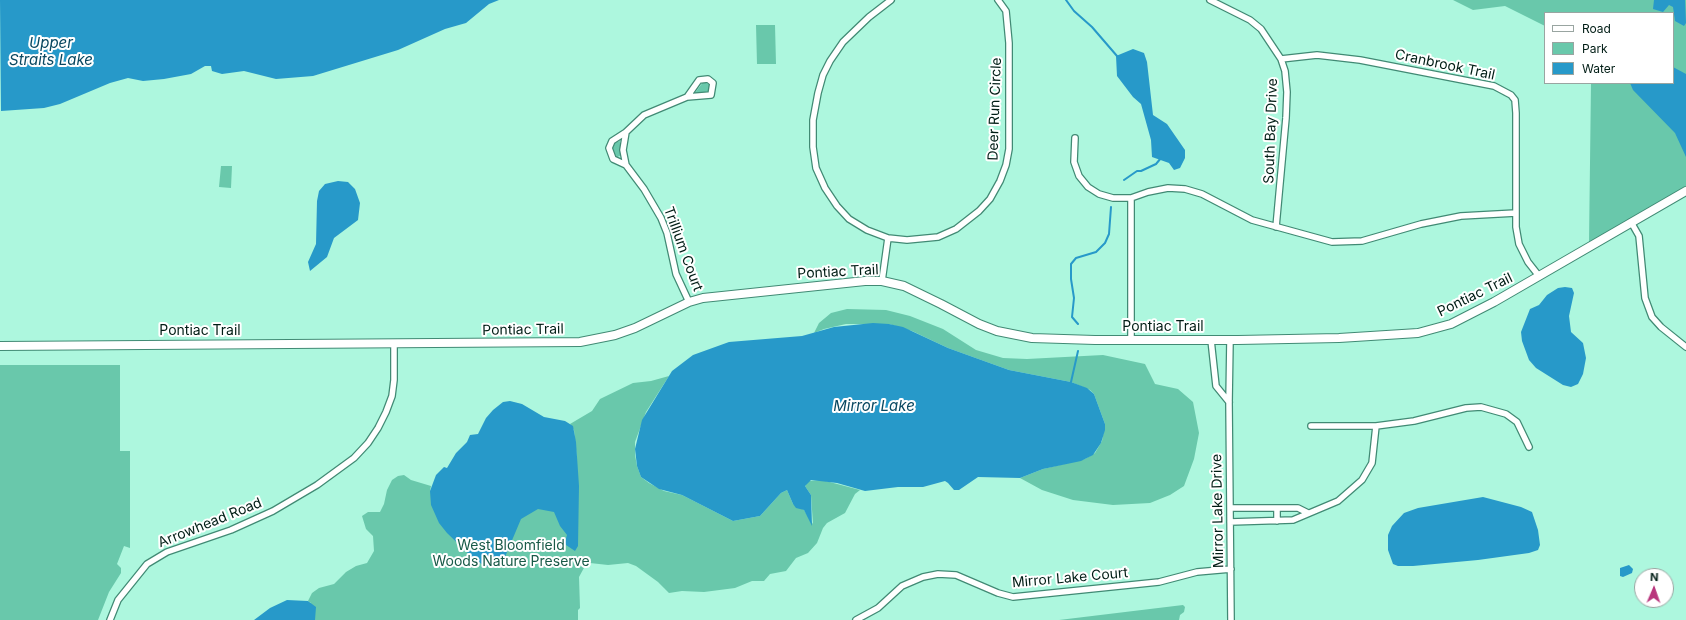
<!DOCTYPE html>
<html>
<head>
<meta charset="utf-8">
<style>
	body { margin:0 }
	#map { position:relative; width:1686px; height:620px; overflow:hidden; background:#adf7de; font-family:Inter,sans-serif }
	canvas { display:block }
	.legend { position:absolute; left:1544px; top:12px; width:130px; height:72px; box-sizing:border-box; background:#fff; border:1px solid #99a5a1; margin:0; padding:5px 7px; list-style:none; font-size:12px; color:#001d15 }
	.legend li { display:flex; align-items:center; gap:8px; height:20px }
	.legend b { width:20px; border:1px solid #99a5a1 }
	.north { position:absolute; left:1634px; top:568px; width:40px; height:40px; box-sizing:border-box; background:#fff; border:1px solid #99a5a1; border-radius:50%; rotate:2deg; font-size:11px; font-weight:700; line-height:16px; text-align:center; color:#001d15 }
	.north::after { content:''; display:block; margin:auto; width:14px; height:18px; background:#b9367d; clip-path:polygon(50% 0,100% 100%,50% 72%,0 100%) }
</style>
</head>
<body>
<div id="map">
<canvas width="1686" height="620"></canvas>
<ul class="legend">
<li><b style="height:5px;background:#fff"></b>Road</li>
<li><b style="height:11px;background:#69c8ab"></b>Park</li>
<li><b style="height:11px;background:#2799c9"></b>Water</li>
</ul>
<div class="north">N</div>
</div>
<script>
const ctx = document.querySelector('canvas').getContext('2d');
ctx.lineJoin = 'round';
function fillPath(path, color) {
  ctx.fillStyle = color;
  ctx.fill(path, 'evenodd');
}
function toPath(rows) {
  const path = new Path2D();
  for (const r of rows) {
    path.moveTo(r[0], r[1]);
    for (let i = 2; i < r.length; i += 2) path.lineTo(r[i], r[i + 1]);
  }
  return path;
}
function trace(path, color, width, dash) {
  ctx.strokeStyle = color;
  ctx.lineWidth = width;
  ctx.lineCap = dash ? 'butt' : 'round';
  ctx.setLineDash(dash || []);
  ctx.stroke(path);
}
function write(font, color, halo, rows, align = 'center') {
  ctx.font = font + ' Inter,sans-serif';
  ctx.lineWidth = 4;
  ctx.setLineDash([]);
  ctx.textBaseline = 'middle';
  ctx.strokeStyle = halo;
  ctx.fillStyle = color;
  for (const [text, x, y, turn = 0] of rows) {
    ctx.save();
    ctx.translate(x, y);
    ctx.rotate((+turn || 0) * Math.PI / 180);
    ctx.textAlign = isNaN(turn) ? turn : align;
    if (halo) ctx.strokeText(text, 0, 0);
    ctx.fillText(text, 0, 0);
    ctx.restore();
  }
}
const green = toPath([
	[1453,0,1686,0,1686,188,1589,243,1591,83,1673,83,1673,13,1545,13,1545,26,1505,6,1473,10],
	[756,25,775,25,776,64,757,64],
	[703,82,709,84,709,91,705,94,695,93],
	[620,141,620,156,617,157,614,155,612,149,615,143],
	[221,166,232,166,231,188,219,187],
	[847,309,886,310,910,316,943,329,976,350,1003,358,1027,359,1103,355,1145,364,1155,384,1178,389,1193,402,1199,433,1194,459,1184,486,1170,495,1150,503,1113,505,1073,500,1042,490,1020,478,1043,469,1085,459,1095,453,1102,441,1105,424,1094,394,1090,390,1071,382,1009,370,948,348,912,331,889,324,846,324,824,329,814,333,819,323,831,313],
	[0,365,120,365,120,451,130,451,130,548,124,546,117,564,121,568,121,573,109,592,98,620,0,620],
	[669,376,646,412,635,442,635,455,637,466,641,477,649,483,664,491,682,495,733,521,760,516,781,493,787,490,793,504,804,510,813,524,811,495,805,486,808,481,822,480,860,490,855,494,845,513,827,523,823,528,817,543,808,553,796,558,786,571,770,574,764,581,752,581,735,588,704,592,682,591,669,593,658,582,636,566,628,563,608,565,590,563,585,566,579,577,580,608,578,610,578,620,291,620,311,603,308,601,312,593,319,588,334,584,346,572,356,566,367,563,374,551,373,536,366,529,362,516,368,512,380,512,384,504,387,490,392,480,398,476,404,475,411,480,431,486,430,491,577,459,574,430,570,424,592,411,600,399,633,383,651,381],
	[1183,605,1185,607,1184,612,1180,615,1179,620,1059,620]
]);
const water = toPath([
	[0,0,499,0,489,4,466,23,445,29,398,50,313,76,276,79,244,71,222,74,212,71,211,66,205,66,191,74,164,79,143,81,128,78,110,83,60,104,44,108,1,111],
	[1654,0,1685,0,1686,23,1684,26,1675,21,1673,7,1669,5,1663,12,1653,9],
	[1133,49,1144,53,1147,62,1153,115,1167,124,1185,150,1185,158,1180,168,1174,170,1169,163,1152,157,1151,140,1141,104,1133,97,1117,76,1116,56],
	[1673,67,1686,74,1686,157,1675,133,1633,90,1630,83,1673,83],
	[338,181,348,182,355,189,360,203,358,220,334,238,327,257,310,271,308,262,316,244,317,201,319,191,325,184],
	[1565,287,1572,288,1574,293,1569,316,1571,332,1583,343,1586,358,1583,374,1578,384,1571,387,1563,385,1536,368,1529,360,1522,341,1521,332,1530,309,1539,305,1547,295,1558,288],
	[873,323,889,324,903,327,948,348,1009,370,1071,382,1087,388,1094,394,1105,424,1105,430,1101,443,1093,455,1081,461,1043,469,1020,478,978,477,959,490,954,490,948,483,945,481,923,487,898,487,865,491,837,483,811,480,805,486,811,495,812,526,804,510,796,508,793,504,787,490,781,493,760,516,733,521,682,495,659,489,641,477,637,466,635,449,642,420,672,371,693,355,729,342,802,336,834,327],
	[510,401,522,404,544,417,565,421,573,426,576,442,579,486,578,546,575,551,566,545,565,542,567,535,560,526,554,512,538,509,521,519,505,557,498,565,490,567,483,565,473,558,447,533,439,523,431,505,430,491,436,475,444,467,447,468,456,453,467,442,470,435,478,434,486,418,493,410,503,402],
	[1483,497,1521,507,1532,512,1538,530,1540,545,1538,550,1529,553,1478,560,1413,566,1398,566,1393,564,1388,550,1388,535,1392,526,1404,513,1418,508],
	[1629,565,1633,569,1632,573,1623,577,1620,576,1620,568],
	[287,600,308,601,316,607,315,620,254,620,270,608]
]);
const stream = toPath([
	[1066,0,1074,11,1092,27,1117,56],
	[1124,180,1137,171,1141,171,1156,164,1161,158],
	[1078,324,1072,317,1074,298,1071,279,1071,264,1076,258,1096,252,1105,243,1109,234,1111,207],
	[1071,382,1078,351]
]);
const street = toPath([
	[891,0,869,17,843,42,830,61,823,75,818,93,813,120,813,147,816,168,825,188,837,206,849,219,867,230,888,238,907,240,938,237,956,229,979,211,990,199,1000,181,1006,165,1009,149,1009,43,1006,11,998,0],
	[1210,0,1250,20,1261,29,1281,59,1285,71,1287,92,1286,118,1276,227],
	[1281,59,1317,55,1360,60,1494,86,1511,95,1515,100,1516,113,1516,227,1519,244,1528,262,1539,276],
	[687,97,711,95,713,83,708,79,699,80,687,97,644,115,626,132,623,150,626,165,644,189,661,218,667,233,676,274,689,302],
	[626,132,612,141,609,148,613,159,626,165],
	[1075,138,1074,162,1079,176,1088,187,1099,194,1113,198,1131,198,1148,192,1168,188,1185,189,1202,194,1252,220,1332,242,1362,241,1421,224,1461,216,1516,213],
	[1631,222,1639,236,1645,298,1652,317,1661,327,1686,347],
	[882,281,888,238],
	[1131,339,1131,198],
	[1211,340,1216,386,1229,402],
	[1230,340,1229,402,1231,620],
	[1311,426,1376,426,1414,421,1466,408,1481,407,1506,414,1517,422,1529,447],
	[1230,508,1298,508,1308,513],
	[1277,508,1277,521],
	[1230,522,1293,520,1338,501,1362,480,1372,463,1376,426],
	[110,620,118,600,147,564,167,552,231,530,273,511,317,485,354,458,368,443,378,428,386,412,392,396,394,380,394,343],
	[856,620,878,608,902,586,923,577,938,574,956,575,998,593,1013,597,1159,582,1197,572,1231,569]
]);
const secondary = toPath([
	[0,346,580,342,615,335,635,328,689,302,703,298,865,281,882,281,904,286,941,304,979,324,997,331,1032,338,1095,340,1238,340,1339,338,1418,333,1451,324,1494,302,1686,191]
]);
const streetNames = [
	["Cranbrook Trail",1445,65,12],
	["Deer Run Circle",995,109,-88],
	["South Bay Drive",1271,131,-88],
	["Trillium Court",683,249,70],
	["Pontiac Trail",838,272,-3],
	["Pontiac Trail",1475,295,-26],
	["Pontiac Trail",1163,327],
	["Pontiac Trail",523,330,-1],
	["Pontiac Trail",200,331],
	["Mirror Lake Drive",1218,511,-91],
	["Arrowhead Road",210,523,-22],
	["Mirror Lake Court",1070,578,-5]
];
const parkNames = [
	["West Bloomfield",511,546],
	["Woods Nature Preserve",511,562]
];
const waterNames = [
	["Upper",51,43],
	["Straits Lake",51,60],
	["Mirror Lake",874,406]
];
fillPath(green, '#69c8ab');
fillPath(water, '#2799c9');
trace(stream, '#2799c9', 2);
trace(street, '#418a74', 8);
trace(secondary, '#418a74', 10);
trace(street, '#fff', 5.5);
trace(secondary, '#fff', 8);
write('14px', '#001d15', '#fff', streetNames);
write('14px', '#185a48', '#fff', parkNames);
write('italic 15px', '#094861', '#fff', waterNames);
</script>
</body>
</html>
